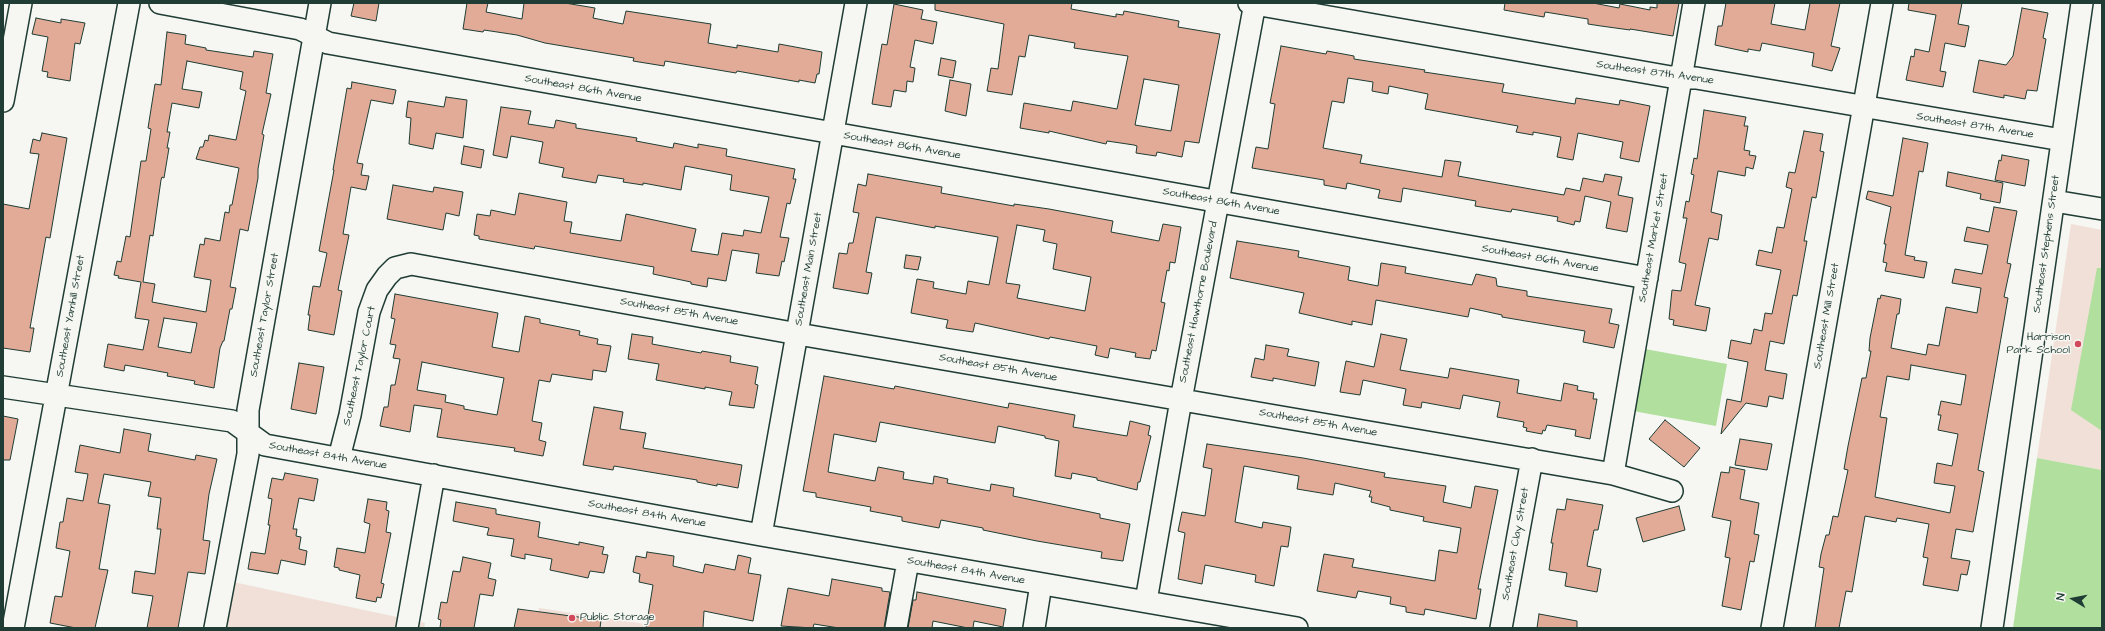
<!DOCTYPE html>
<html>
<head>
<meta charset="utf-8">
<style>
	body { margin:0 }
	#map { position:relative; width:2105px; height:631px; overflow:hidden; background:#f6f6f2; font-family:"Architects Daughter",sans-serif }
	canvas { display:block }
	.frame { position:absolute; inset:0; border:4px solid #1f3d34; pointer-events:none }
	.north { position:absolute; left:2053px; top:579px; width:40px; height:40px; -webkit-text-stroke:3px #f6f6f2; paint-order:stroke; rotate:280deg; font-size:11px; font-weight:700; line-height:16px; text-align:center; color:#1f3d34 }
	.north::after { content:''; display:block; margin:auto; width:14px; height:18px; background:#1f3d34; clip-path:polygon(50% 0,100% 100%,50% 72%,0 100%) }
</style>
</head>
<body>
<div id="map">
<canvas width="2105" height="631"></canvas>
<div class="frame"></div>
<div class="north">N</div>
</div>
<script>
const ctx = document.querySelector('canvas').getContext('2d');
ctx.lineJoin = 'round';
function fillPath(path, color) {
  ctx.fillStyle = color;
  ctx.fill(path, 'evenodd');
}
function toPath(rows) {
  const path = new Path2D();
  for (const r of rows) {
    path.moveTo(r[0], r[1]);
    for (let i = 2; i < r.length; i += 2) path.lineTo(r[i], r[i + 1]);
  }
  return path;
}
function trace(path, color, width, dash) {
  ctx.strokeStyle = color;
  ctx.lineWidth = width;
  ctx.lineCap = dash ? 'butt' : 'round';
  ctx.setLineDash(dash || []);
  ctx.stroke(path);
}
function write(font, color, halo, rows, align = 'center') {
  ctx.font = font + ' "Architects Daughter",sans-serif';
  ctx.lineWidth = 3;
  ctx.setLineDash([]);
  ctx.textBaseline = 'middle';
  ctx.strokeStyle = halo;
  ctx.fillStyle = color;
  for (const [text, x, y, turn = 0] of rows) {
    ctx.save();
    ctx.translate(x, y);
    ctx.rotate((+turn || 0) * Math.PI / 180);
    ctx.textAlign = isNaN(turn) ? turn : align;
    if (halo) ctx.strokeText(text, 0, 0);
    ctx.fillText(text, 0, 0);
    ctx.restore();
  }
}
const built = toPath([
	[2071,224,2102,230,2102,470,2037,458],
	[233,582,425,623,424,628,225,628],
	[539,608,672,628,536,628]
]);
const green = toPath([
	[2097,268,2102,268,2102,431,2071,410],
	[1645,349,1727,364,1716,426,1633,411],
	[2037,458,2102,470,2102,628,2013,628]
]);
const building = toPath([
	[354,3,379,3,376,21,351,16,354,3],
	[467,3,488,3,486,12,522,19,524,3,565,3,595,8,593,18,623,24,626,11,711,24,708,43,737,48,737,45,778,52,779,44,822,52,819,74,817,74,815,83,799,80,799,82,737,71,736,73,665,61,664,66,633,61,634,58,545,43,517,35,484,30,483,32,463,29,467,3],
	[935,3,1072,3,1071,9,1116,17,1116,14,1123,15,1124,11,1179,21,1178,27,1220,34,1199,143,1185,141,1182,157,1157,152,1156,156,1136,153,1137,146,1134,145,1107,141,1106,144,1049,131,1049,133,1020,128,1024,103,1071,111,1073,101,1117,109,1128,56,1074,48,1075,43,1029,35,1025,57,1019,56,1012,95,987,91,991,68,998,69,1004,24,935,10,935,3],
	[1144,79,1179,85,1171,131,1135,125,1144,79],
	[1505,3,1593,3,1619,8,1620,4,1650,10,1650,7,1657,8,1657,3,1679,3,1673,36,1630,29,1630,30,1601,26,1588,24,1588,19,1545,12,1544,17,1504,10,1505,3],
	[1726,3,1775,3,1771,24,1805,30,1810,3,1840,3,1831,46,1840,48,1832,71,1812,66,1814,53,1762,43,1760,51,1748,49,1748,52,1715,45,1718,26,1722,26,1726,3],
	[1909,3,1962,3,1958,24,1969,26,1965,47,1945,43,1940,71,1946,72,1943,87,1906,80,1911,56,1914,57,1915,49,1929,52,1936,15,1908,10,1909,3],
	[894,4,923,10,921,19,937,22,933,44,915,40,910,67,915,68,913,82,907,81,906,92,894,90,891,107,872,104,882,44,887,45,894,4],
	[2022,8,2048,13,2043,38,2046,39,2037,91,2027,90,2025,99,2004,95,2004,98,1973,92,1979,60,2006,65,2013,56,2022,8],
	[36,18,61,23,61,19,85,23,80,44,75,43,70,81,47,77,48,72,42,71,48,37,32,34,36,18],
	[167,32,186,35,185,44,206,48,206,50,253,57,254,51,273,54,266,93,271,94,262,134,264,135,258,169,258,178,248,231,240,229,230,287,236,288,232,309,230,309,224,341,223,341,220,348,214,388,194,384,195,381,167,376,168,373,125,365,124,371,104,367,108,344,143,350,149,320,135,318,141,282,118,278,119,276,114,275,117,261,121,262,126,236,130,237,141,161,146,161,151,129,148,128,155,84,161,85,167,32],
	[187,61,243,72,240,89,246,91,236,140,209,135,208,141,205,140,203,147,200,147,196,159,239,168,232,205,230,205,229,213,225,212,220,241,205,238,204,245,200,244,194,277,211,280,206,312,152,302,155,284,143,282,150,235,153,236,161,180,162,177,164,178,169,148,167,148,170,132,167,132,172,103,199,108,202,92,182,89,187,61],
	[164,318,197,323,191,353,158,347,164,318],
	[1281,46,1326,54,1327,51,1354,56,1354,59,1425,70,1424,72,1504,84,1502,92,1575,104,1576,98,1619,105,1620,100,1650,106,1639,162,1620,158,1623,142,1578,133,1573,160,1557,157,1561,137,1533,132,1533,135,1516,132,1518,126,1425,109,1428,94,1389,86,1388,94,1372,91,1373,82,1348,78,1344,103,1332,101,1323,148,1362,155,1360,163,1442,177,1445,160,1461,162,1458,176,1564,195,1566,188,1580,191,1583,178,1603,182,1605,174,1622,177,1618,195,1633,198,1627,232,1606,228,1611,202,1585,196,1580,222,1575,221,1574,225,1557,221,1558,217,1512,209,1511,212,1475,206,1476,201,1403,188,1401,202,1378,198,1380,190,1347,183,1346,189,1324,185,1324,180,1252,168,1256,147,1268,149,1275,104,1270,103,1281,46],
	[941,58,956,61,953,78,938,75,941,58],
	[950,80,971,84,966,116,945,111,950,80],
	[352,82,396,90,393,104,371,100,357,163,363,164,361,175,369,176,366,190,351,187,343,234,349,235,338,290,342,291,334,335,308,330,310,315,308,315,313,286,320,287,327,253,319,251,334,170,333,170,347,88,351,89,352,82],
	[446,97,467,100,463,138,436,133,433,149,409,144,411,118,406,117,408,101,444,107,446,97],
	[501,107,531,111,528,124,554,128,556,120,576,124,576,128,637,138,636,141,673,148,674,143,698,148,698,144,727,149,726,156,795,169,793,179,796,179,791,200,790,204,787,203,780,237,789,238,784,262,782,261,779,276,756,273,759,254,732,250,726,281,708,278,707,287,691,284,691,282,653,274,654,267,535,246,534,249,479,239,479,236,474,235,477,214,490,216,491,210,515,215,519,193,567,202,564,221,572,222,570,233,621,241,626,214,696,229,691,251,718,255,722,233,743,236,744,230,761,233,769,197,730,190,732,175,685,166,681,190,643,183,643,185,623,182,624,179,598,175,596,183,562,177,564,168,539,163,543,142,511,136,507,158,493,155,501,107],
	[1704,110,1746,117,1744,126,1748,126,1744,150,1750,151,1749,155,1756,156,1753,169,1746,167,1745,176,1718,171,1711,212,1722,215,1718,240,1709,238,1695,305,1710,308,1706,331,1673,325,1674,320,1669,319,1672,290,1681,291,1686,264,1679,262,1687,218,1683,218,1686,201,1689,202,1694,175,1691,174,1694,158,1697,159,1704,110],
	[1804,131,1823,134,1820,151,1824,152,1816,198,1812,197,1804,241,1807,241,1797,296,1793,295,1784,344,1770,341,1765,370,1787,374,1783,399,1769,396,1767,407,1746,403,1721,434,1727,399,1741,402,1748,362,1728,358,1731,340,1751,344,1754,329,1762,331,1765,313,1772,314,1781,270,1756,265,1759,250,1772,253,1777,227,1784,228,1792,189,1786,187,1789,172,1795,173,1804,131],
	[42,133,67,138,50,238,46,237,30,328,34,328,30,352,3,348,3,204,29,209,39,154,30,153,33,139,40,141,42,133],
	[1903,138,1928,143,1923,172,1919,171,1905,255,1915,257,1914,260,1927,262,1924,278,1885,271,1887,263,1883,262,1886,244,1884,244,1891,207,1866,199,1868,191,1893,196,1903,138],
	[464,146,484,150,481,168,461,164,464,146],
	[2002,155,2029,160,2025,186,1995,180,1999,160,2001,161,2002,155],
	[1948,172,2003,183,2000,203,1980,199,1981,194,1946,186,1948,172],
	[868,174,942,187,941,193,1014,206,1014,204,1049,209,1113,221,1111,232,1159,241,1163,224,1181,227,1175,263,1170,262,1169,271,1167,270,1161,302,1165,303,1156,351,1152,350,1150,359,1135,357,1136,353,1110,348,1108,358,1095,355,1097,346,1050,337,1049,339,975,323,973,332,946,328,948,320,911,313,917,279,934,282,933,288,966,294,968,281,989,285,998,237,935,226,935,228,876,217,866,272,872,273,868,294,833,288,839,253,847,254,849,243,853,243,859,213,853,212,858,184,866,186,868,174],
	[1017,225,1045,230,1043,241,1057,244,1053,269,1091,277,1085,311,1017,298,1020,285,1006,283,1017,225],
	[393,185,433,192,434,187,463,192,459,216,446,213,443,230,387,219,393,185],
	[1994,207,2017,211,2007,263,2011,264,2004,297,2008,298,1978,470,1984,472,1973,532,1956,529,1951,558,1970,561,1967,575,1961,574,1958,591,1923,585,1928,558,1923,557,1929,524,1897,518,1896,522,1865,516,1852,592,1846,591,1839,628,1815,628,1824,568,1819,567,1821,554,1826,535,1829,535,1833,516,1838,517,1848,470,1844,469,1848,446,1862,378,1866,378,1871,351,1869,351,1870,338,1878,298,1880,299,1881,295,1901,299,1899,314,1897,314,1891,348,1926,355,1928,344,1939,346,1946,307,1977,313,1981,288,1952,283,1955,269,1982,274,1988,245,1964,241,1967,227,1989,232,1994,207],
	[1911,365,1966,375,1961,405,1941,401,1938,415,1941,415,1938,430,1958,434,1952,466,1937,463,1934,483,1955,486,1950,513,1875,497,1887,418,1880,417,1887,376,1909,380,1911,365],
	[1237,241,1299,251,1298,257,1350,267,1348,280,1378,286,1381,263,1406,267,1405,273,1472,285,1476,274,1496,278,1497,286,1527,291,1527,296,1612,309,1609,323,1619,325,1614,348,1583,342,1585,331,1502,317,1502,315,1470,308,1468,317,1376,300,1372,325,1352,321,1352,325,1299,313,1304,293,1230,278,1237,241],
	[906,255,921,257,918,270,904,268,906,255],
	[395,294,498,313,492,347,519,352,525,316,540,319,540,323,580,331,579,335,598,339,597,344,611,346,606,372,593,370,592,380,552,374,550,382,539,380,532,421,542,423,539,440,546,442,543,456,514,451,515,448,437,437,442,409,414,405,410,432,380,426,384,407,388,407,391,385,395,385,400,359,393,358,396,345,390,344,395,319,391,318,395,294],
	[422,362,504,378,497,415,464,409,464,406,445,402,446,395,417,390,422,362],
	[632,334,653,337,652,344,701,353,702,351,731,356,730,362,758,367,755,384,758,385,754,408,729,405,732,392,705,387,705,389,656,380,659,364,628,359,632,334],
	[1381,334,1407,339,1400,370,1448,378,1450,368,1519,380,1517,393,1561,401,1564,383,1578,386,1577,390,1594,393,1593,399,1597,399,1590,439,1575,436,1576,430,1547,425,1545,431,1543,430,1542,434,1526,431,1527,428,1523,427,1524,422,1497,417,1500,402,1484,399,1463,395,1460,409,1422,402,1421,408,1403,405,1406,389,1363,380,1360,395,1340,392,1346,361,1374,367,1381,334],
	[1266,345,1289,349,1287,356,1319,362,1315,386,1273,378,1273,381,1251,377,1255,358,1264,360,1266,345],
	[299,363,324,367,316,414,291,409,299,363],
	[824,376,894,389,895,386,1008,408,1009,403,1075,415,1073,427,1127,436,1130,421,1150,426,1148,435,1151,436,1140,482,1138,482,1137,490,1097,480,1097,478,1072,473,1071,479,1055,476,1059,441,1045,438,1045,436,998,426,995,443,880,422,876,442,834,434,828,472,875,481,878,467,904,472,903,479,933,484,934,476,948,479,947,483,990,491,991,484,1014,488,1013,496,1100,514,1100,518,1130,524,1123,561,1101,558,1102,552,1037,541,983,530,983,528,941,520,939,528,902,521,902,517,870,511,871,507,816,497,816,493,803,491,824,376],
	[594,407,623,412,620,429,646,433,643,448,742,465,738,488,717,484,717,486,697,482,697,480,614,466,613,470,583,465,594,407],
	[3,416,18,419,10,460,3,460,3,416],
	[1665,420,1700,448,1684,467,1649,439,1665,420],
	[124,429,151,434,148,451,195,460,196,455,217,459,209,494,203,540,210,541,205,574,188,572,178,628,147,628,153,596,132,593,135,571,155,574,161,529,157,529,161,498,148,496,151,482,104,474,98,503,110,505,99,569,108,570,95,628,76,628,50,623,55,596,62,597,70,551,56,548,60,522,63,522,67,498,83,501,88,474,75,472,80,445,120,453,124,429],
	[1740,439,1772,444,1767,470,1735,465,1740,439],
	[1207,444,1303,458,1385,473,1384,477,1446,486,1443,502,1471,508,1475,486,1498,490,1478,589,1481,589,1476,619,1425,609,1424,615,1406,612,1406,607,1390,604,1391,597,1358,591,1356,598,1317,591,1324,554,1354,559,1352,567,1435,581,1439,550,1457,553,1461,528,1423,521,1424,517,1390,510,1390,507,1371,502,1372,497,1369,497,1371,491,1335,483,1333,495,1297,489,1299,476,1244,466,1235,522,1262,528,1263,522,1291,527,1288,547,1281,546,1274,586,1255,582,1256,575,1205,565,1202,584,1178,579,1185,533,1178,531,1182,512,1205,516,1212,469,1203,467,1207,444],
	[1730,467,1745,470,1740,499,1759,503,1754,534,1759,535,1754,562,1750,561,1741,610,1722,606,1730,558,1725,557,1731,521,1712,517,1721,472,1729,473,1730,467],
	[285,473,318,479,314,501,299,498,293,529,297,529,296,536,301,537,299,549,307,551,305,565,281,560,278,574,248,569,251,552,265,554,270,525,268,525,272,499,268,498,272,478,283,480,285,473],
	[368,499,387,502,386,510,389,511,386,532,391,533,381,583,384,584,381,598,377,597,376,602,356,598,360,575,339,570,339,568,334,567,337,548,365,553,370,524,364,522,368,499],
	[1567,499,1603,505,1598,530,1594,530,1587,566,1601,569,1597,592,1565,586,1567,573,1549,570,1553,543,1551,543,1557,509,1565,510,1567,499],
	[456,502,496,509,496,514,540,522,538,537,579,545,579,542,604,547,602,554,608,555,604,573,590,571,588,578,550,570,552,559,525,554,525,559,511,556,514,539,487,535,489,528,453,521,456,502],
	[1679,506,1685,530,1643,542,1636,518,1679,506],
	[647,552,674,556,673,566,703,573,705,564,735,570,738,555,751,558,748,573,761,575,753,621,704,611,703,628,646,628,653,585,639,582,640,574,633,572,636,556,646,558,647,552],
	[463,557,491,563,488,578,496,580,493,596,480,594,474,628,440,628,441,620,438,619,441,602,447,603,453,571,460,572,463,557],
	[832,579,882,588,882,591,890,592,884,628,839,628,814,624,813,628,781,626,788,588,829,596,832,579],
	[917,592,1006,609,1003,627,974,621,973,628,968,628,933,621,932,628,908,628,913,600,916,600,917,592],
	[518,609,601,620,600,628,514,628,518,609],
	[1539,614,1577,621,1577,628,1537,628,1539,614]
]);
const minor = toPath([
	[160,3,300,29,328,43,1647,278],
	[1249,3,1671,77,1696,78,2062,140],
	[3,101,21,3],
	[2054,201,2102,209],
	[3,387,232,421,265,445,761,535,1297,628],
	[339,458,350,415,369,312,377,290,387,276,395,268,411,264,798,334,1613,474,1672,491],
	[1613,474,1694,3],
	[761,535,856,3],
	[1146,601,1181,400,1255,3],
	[13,628,129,3],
	[215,628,248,454,248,410,320,3],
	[407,628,434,475],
	[896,628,908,561],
	[1034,628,1041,584],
	[1501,628,1532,459],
	[1772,628,1882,3],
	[1992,628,2082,3]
]);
const markers = [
	[2078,344,4,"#d1495b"],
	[572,618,4,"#d1495b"]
];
const streetNames = [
	["Southeast 87th Avenue",1655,73,8],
	["Southeast 86th Avenue",583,89,10],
	["Southeast 87th Avenue",1975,126,9],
	["Southeast 86th Avenue",902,146,10],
	["Southeast 86th Avenue",1221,202,10],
	["Southeast Market Street",1654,238,-80],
	["Southeast Stephens Street",2047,244,-82],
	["Southeast 86th Avenue",1540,259,10],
	["Southeast Main Street",809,269,-80],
	["Southeast Hawthorne Boulevard",1199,302,-79],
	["Southeast 85th Avenue",679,312,10],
	["Southeast Taylor Street",265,315,-80],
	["Southeast Yamhill Street",71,316,-80],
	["Southeast Mill Street",1827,316,-80],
	["Southeast Taylor Court",360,366,-78],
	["Southeast 85th Avenue",998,368,10],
	["Southeast 85th Avenue",1318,423,10],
	["Southeast 84th Avenue",328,456,10],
	["Southeast 84th Avenue",647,514,10],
	["Southeast Clay Street",1516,544,-80],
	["Southeast 84th Avenue",966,571,10]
];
const poiNames = [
	["Harrison",2070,338],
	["Park School",2070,351],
	["Public Storage",580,618,"left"]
];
fillPath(built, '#f0e0d7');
fillPath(green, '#b1df9e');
fillPath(building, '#e2ab98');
trace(building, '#1f3d34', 1);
trace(minor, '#1f3d34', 24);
trace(minor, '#f6f6f2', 21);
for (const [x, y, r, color] of markers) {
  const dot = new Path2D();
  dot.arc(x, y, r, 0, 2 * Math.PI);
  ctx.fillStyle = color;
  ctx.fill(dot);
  trace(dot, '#f6f6f2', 1.5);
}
write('11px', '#1f3d34', '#f6f6f2', streetNames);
write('11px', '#1f3d34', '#f6f6f2', poiNames, 'right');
</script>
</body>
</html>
